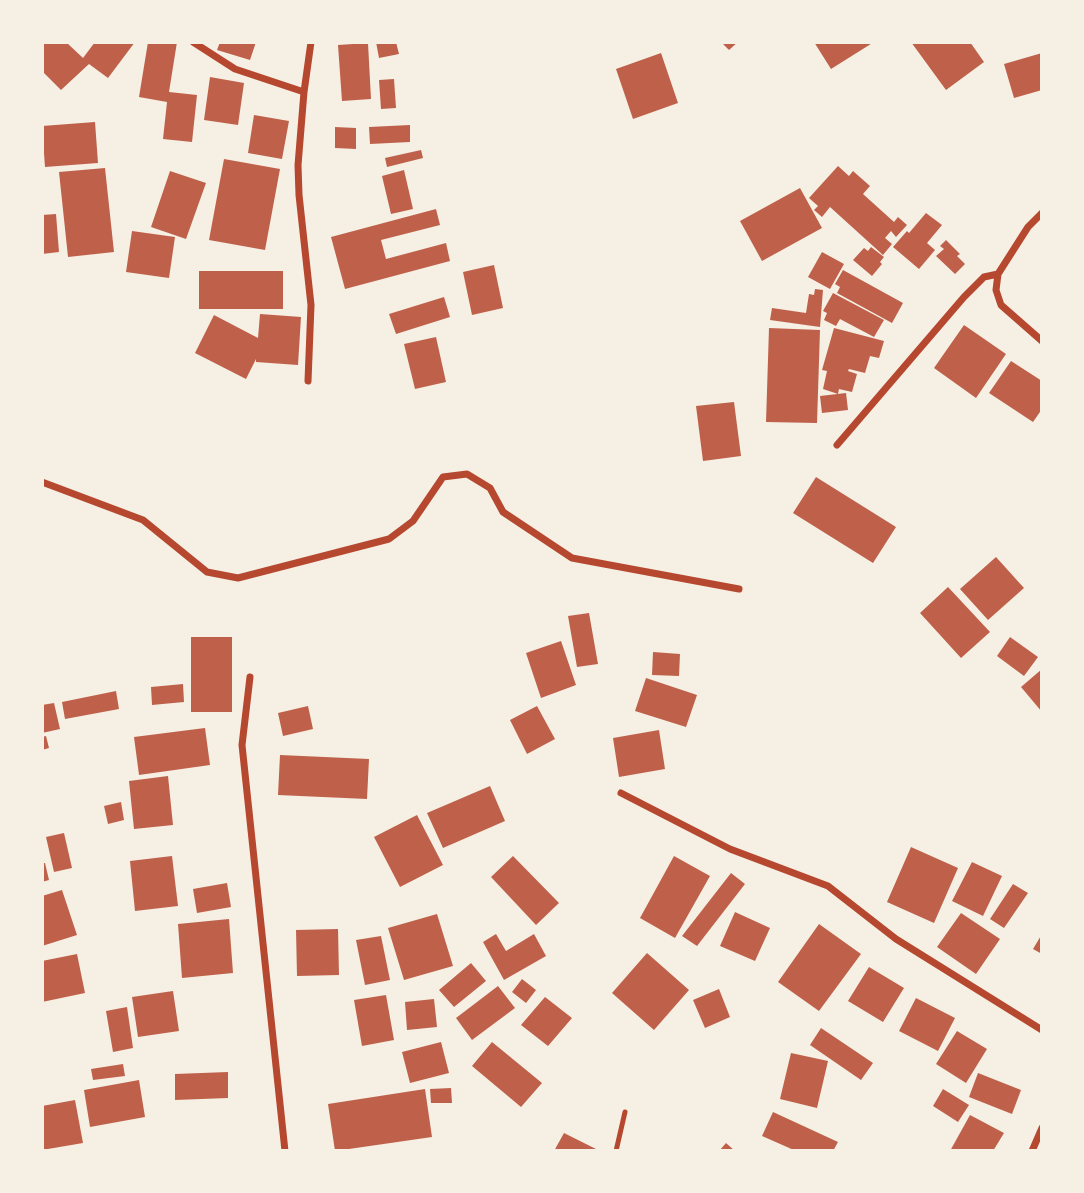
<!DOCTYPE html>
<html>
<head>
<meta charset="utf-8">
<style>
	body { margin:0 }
	#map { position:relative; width:1084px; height:1193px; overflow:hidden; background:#f6efe4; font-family:"Open Sans",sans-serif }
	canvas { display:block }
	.frame { position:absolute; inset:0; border:44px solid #f6efe4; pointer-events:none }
</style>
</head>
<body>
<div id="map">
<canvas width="1084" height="1193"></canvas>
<div class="frame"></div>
</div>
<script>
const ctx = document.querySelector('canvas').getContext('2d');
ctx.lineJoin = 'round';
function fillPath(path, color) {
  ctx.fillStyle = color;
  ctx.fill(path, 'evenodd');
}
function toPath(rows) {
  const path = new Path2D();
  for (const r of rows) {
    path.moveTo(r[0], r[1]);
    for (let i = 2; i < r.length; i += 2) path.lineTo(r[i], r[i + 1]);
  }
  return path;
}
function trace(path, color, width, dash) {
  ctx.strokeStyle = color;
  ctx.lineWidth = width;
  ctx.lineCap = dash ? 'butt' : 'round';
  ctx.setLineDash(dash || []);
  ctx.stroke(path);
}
const building = toPath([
	[42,42,66,42,83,58,95,42,135,42,108,78,89,64,61,90,42,71],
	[148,42,177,42,169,92,197,95,192,142,163,139,167,102,139,97],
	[220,42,256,42,250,60,217,50],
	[376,42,396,42,399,54,379,58],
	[721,42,738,42,729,50],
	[814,42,874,42,831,69],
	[911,42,970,42,984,62,946,90],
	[368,43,371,99,342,101,338,45],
	[661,53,678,103,633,119,616,69],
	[1042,53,1042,90,1014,98,1004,64],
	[210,77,244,83,238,125,204,120],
	[394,79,396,108,381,109,379,80],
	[254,115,289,121,282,159,248,153],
	[95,122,98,163,45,167,42,126],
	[410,125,410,142,370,144,369,127],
	[335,127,356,128,356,149,335,148],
	[421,150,423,158,387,167,385,158],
	[224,159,280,169,265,250,209,240],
	[838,166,849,176,853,171,870,186,863,194,894,222,898,217,907,225,896,237,891,231,885,238,892,244,883,255,830,207,822,217,814,210,818,206,809,198],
	[105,168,114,252,68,257,59,172],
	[404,170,413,209,391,214,382,176],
	[170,171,206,183,186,239,151,227],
	[800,188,822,228,762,261,740,221],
	[436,209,440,225,381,240,386,259,446,243,450,261,345,289,331,237],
	[926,213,942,225,927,243,935,250,919,269,893,247,907,231,909,233],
	[56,214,59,252,42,254,42,215],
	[132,231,175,237,169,278,126,272],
	[946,240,960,254,957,256,965,264,955,274,936,256,944,249,940,246],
	[871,247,884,257,880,262,882,264,872,276,853,260,864,248,868,251],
	[822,252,844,264,830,289,808,277],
	[494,265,503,308,472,315,463,272],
	[843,270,903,303,892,323,837,293,840,287,835,284],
	[199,271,283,271,283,309,199,309],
	[815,289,823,290,820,327,770,320,772,308,806,313,809,294,814,295],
	[833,293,884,320,874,337,840,319,836,326,824,320,827,313,823,311],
	[444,297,450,317,396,334,389,314],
	[260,314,301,317,298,365,256,362,256,359,246,379,195,353,214,315,258,338],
	[964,325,1006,354,976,398,934,368],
	[769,328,820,330,817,423,766,422],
	[834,328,884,341,879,358,870,356,865,373,849,369,848,371,857,374,852,392,839,389,838,394,823,389,827,371,822,370],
	[436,337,446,382,415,389,404,344],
	[1011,361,1042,381,1042,409,1033,422,989,393],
	[846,393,848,410,822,413,820,396],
	[734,402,741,456,703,461,696,406],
	[816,477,896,527,873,563,793,513],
	[996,557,1024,588,988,620,960,589],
	[948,587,990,632,961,658,920,613],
	[589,613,598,664,577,667,568,616],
	[191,637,232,637,232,712,191,712],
	[1010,637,1038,657,1024,676,997,656],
	[561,641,576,685,541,698,526,653],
	[653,652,680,654,679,676,652,675],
	[1042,669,1042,712,1021,687],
	[646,678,697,695,686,727,635,711],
	[183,684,184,702,152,705,151,687],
	[116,691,119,709,65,719,62,702],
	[54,703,60,729,42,733,42,705],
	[308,706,313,729,283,736,278,713],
	[537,706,555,739,527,754,510,720],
	[205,728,210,765,139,775,134,737],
	[659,730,665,769,619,777,613,738],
	[46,736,49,748,42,750,42,737],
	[280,755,369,759,367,799,278,795],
	[168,776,173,825,134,829,129,781],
	[490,786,505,821,443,848,427,813],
	[121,802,124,820,108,824,104,806],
	[417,815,443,865,400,887,374,837],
	[64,833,72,868,54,872,46,837],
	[911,847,958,868,934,923,887,902],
	[172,856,178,906,135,911,130,861],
	[513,856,559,903,536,925,491,877],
	[674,856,710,876,675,938,640,918],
	[972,862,1002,876,983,916,952,901],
	[42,863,45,863,49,880,42,882],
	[731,873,745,884,697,946,682,936],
	[227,883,231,907,197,913,193,889],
	[1013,884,1028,893,1004,928,990,919],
	[62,890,77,935,42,946,42,896],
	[735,912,770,928,755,961,720,946],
	[961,913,1000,939,976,974,937,947],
	[437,914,453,966,404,980,388,928],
	[229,919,233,973,182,978,178,924],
	[819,924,861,954,819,1011,778,982],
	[338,929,339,975,297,976,296,930],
	[496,934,506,951,534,934,546,956,504,980,483,942],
	[1042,934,1042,954,1033,949],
	[381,936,390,980,365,985,356,940],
	[647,953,689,990,654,1030,612,993],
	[77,954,85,993,42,1002,42,961],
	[471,963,486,981,454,1007,439,990],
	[869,967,904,988,883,1022,848,1001],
	[522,979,536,990,526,1003,512,992],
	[498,986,515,1008,472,1040,456,1018],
	[719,989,730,1017,705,1028,693,1000],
	[173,991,179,1031,138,1037,132,997],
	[386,995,394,1040,362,1046,354,1000],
	[545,997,572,1018,548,1046,521,1025],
	[916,998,955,1018,938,1051,899,1031],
	[434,999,437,1027,407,1030,405,1002],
	[127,1007,133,1048,113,1052,106,1011],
	[821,1028,873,1063,861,1080,810,1045],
	[957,1031,987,1049,966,1083,936,1064],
	[441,1042,449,1073,410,1083,402,1052],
	[492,1042,542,1083,521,1107,472,1066],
	[791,1053,828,1061,817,1108,780,1099],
	[123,1064,125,1076,93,1080,91,1069],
	[228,1072,228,1098,175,1100,175,1074],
	[978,1073,1021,1090,1012,1114,969,1097],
	[139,1080,145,1117,90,1127,84,1090],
	[451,1088,452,1103,431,1103,430,1089],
	[425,1089,432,1137,335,1151,328,1104],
	[943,1089,969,1105,958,1122,933,1106],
	[75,1100,83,1143,42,1150,42,1106],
	[773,1112,838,1142,833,1151,796,1151,762,1136],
	[970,1115,1004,1133,993,1151,950,1151],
	[564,1133,600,1151,554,1151],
	[726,1143,735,1151,719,1151]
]);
const service = toPath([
	[616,1151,625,1112]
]);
const minor = toPath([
	[193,42,235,69,304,92],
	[1042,213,1028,227,998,274,996,290,1001,305,1042,341],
	[308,381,311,305,299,195,298,165,304,92,311,42],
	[837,445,964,297,984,277,998,274],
	[42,482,143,520,207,572,238,578,389,539,413,521,443,477,467,474,490,488,503,512,572,558,739,589],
	[250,677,242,745,285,1151],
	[621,793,730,849,828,886,896,939,1042,1030],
	[1032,1151,1042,1128]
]);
fillPath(building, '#bf614a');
trace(service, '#b5482f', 5);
trace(minor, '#b5482f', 7);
</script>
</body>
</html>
